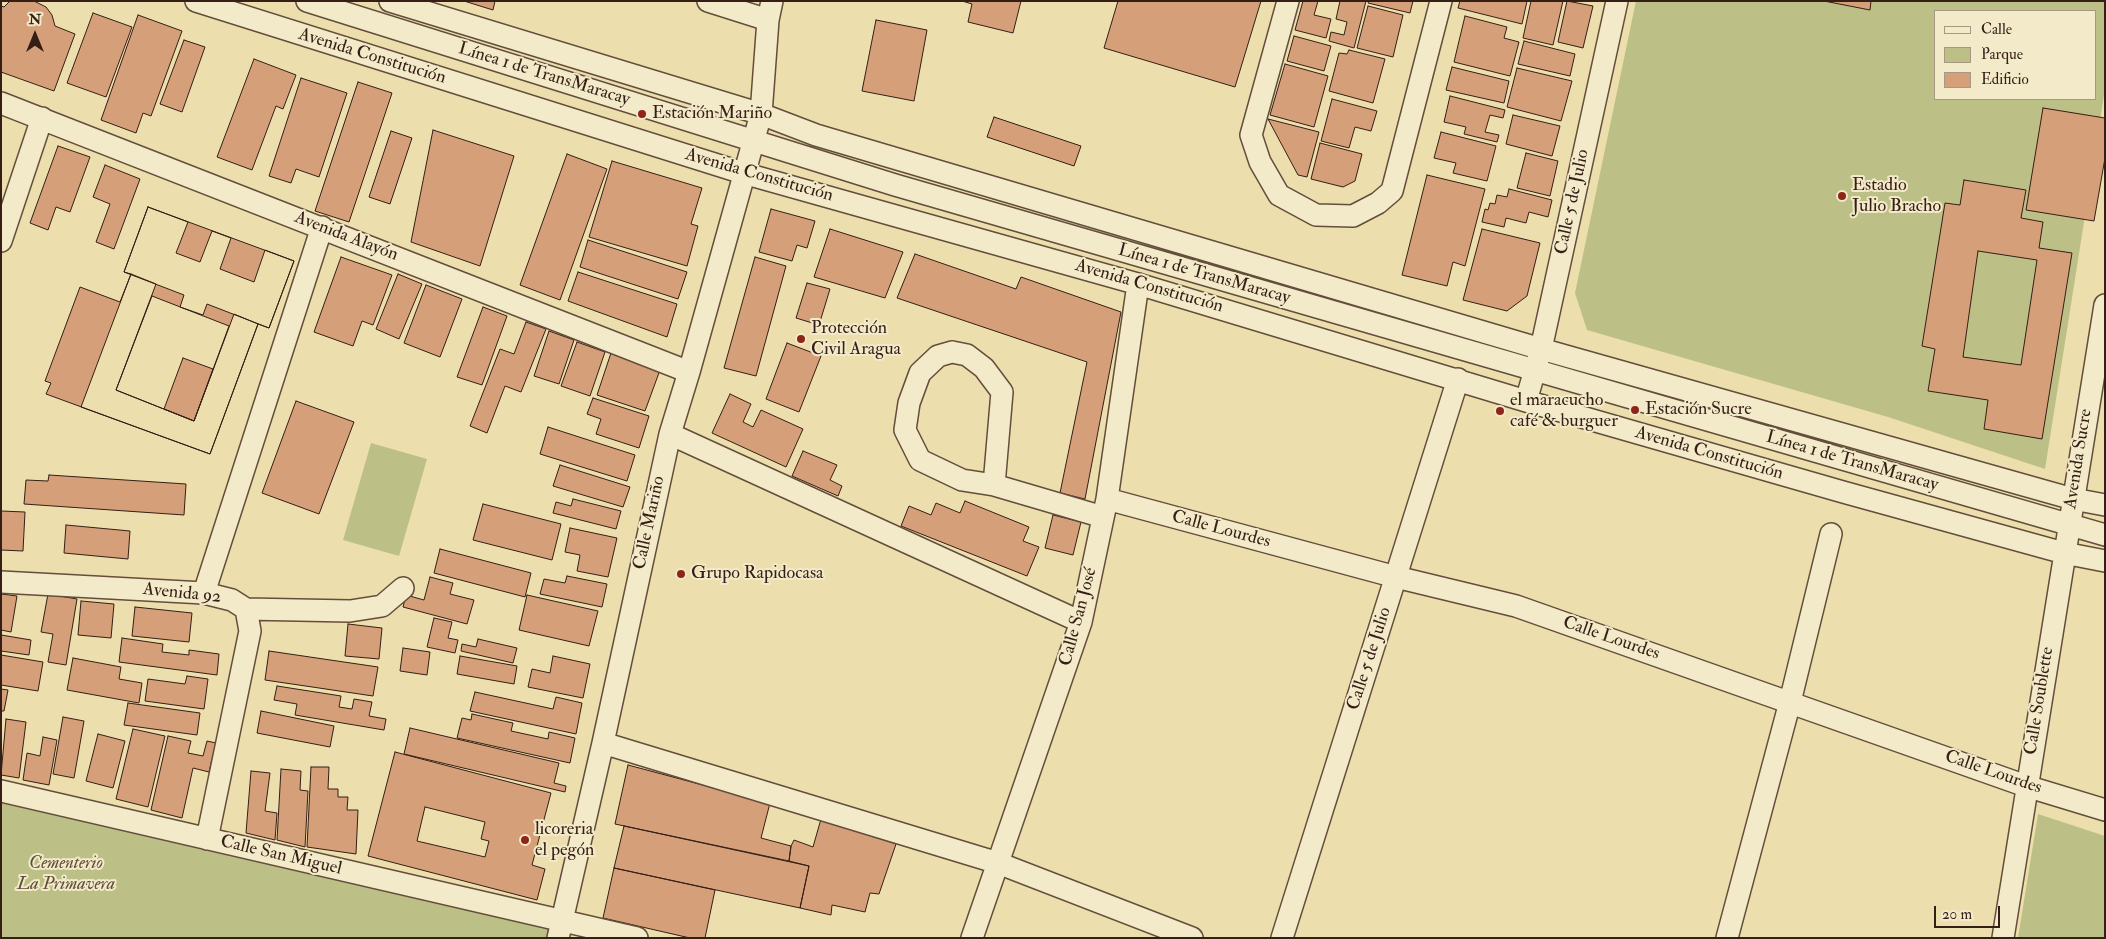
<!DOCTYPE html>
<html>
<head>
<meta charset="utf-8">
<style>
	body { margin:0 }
	#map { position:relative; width:2106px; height:939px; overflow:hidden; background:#ecdead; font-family:"IM FELL Double Pica",serif }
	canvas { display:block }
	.frame { position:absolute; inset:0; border:2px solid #351e15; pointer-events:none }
	.legend { position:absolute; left:1934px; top:10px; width:162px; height:90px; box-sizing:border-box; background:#f3eaca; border:1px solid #a79882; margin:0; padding:6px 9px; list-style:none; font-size:15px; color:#351e15 }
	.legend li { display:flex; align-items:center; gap:10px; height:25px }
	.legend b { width:25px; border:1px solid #a79882 }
	.north { position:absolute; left:10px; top:10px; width:50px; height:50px; -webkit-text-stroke:4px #f3eaca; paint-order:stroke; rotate:0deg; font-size:14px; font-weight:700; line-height:20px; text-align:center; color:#351e15 }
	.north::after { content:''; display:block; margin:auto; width:18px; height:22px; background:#351e15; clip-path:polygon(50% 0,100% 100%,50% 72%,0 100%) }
	.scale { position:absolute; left:1934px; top:906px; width:66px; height:22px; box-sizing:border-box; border:2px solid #351e15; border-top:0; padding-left:6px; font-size:15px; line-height:18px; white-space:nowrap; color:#351e15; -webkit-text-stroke:4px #f3eaca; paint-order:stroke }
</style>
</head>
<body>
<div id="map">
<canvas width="2106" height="939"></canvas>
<div class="frame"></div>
<ul class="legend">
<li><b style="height:6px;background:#f3eaca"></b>Calle</li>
<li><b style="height:14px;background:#bdc086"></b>Parque</li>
<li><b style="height:14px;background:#d59f79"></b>Edificio</li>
</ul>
<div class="north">N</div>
<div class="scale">20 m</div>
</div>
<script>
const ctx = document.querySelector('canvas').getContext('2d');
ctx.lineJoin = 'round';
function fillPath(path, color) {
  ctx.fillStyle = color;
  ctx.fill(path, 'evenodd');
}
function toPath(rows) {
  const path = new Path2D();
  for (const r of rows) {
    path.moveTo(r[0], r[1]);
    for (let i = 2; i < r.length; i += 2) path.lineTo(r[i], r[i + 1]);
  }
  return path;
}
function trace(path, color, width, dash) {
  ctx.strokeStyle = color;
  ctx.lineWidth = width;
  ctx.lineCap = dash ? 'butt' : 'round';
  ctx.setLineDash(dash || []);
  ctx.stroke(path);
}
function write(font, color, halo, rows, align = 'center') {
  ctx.font = font + ' "IM FELL Double Pica",serif';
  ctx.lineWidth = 4;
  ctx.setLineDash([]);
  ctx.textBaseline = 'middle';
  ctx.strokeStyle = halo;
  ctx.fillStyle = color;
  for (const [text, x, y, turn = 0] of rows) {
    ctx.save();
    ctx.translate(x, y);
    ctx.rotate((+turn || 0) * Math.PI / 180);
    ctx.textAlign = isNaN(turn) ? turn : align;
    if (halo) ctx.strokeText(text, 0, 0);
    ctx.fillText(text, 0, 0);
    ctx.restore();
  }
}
const green = toPath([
	[1636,1,2105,1,2105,89,2045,469,1888,417,1587,330,1575,293],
	[1935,11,2095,11,2095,99,1935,99],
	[371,443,427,459,399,556,343,540],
	[1,795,561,920,558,938,1,938],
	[2038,814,2105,836,2105,938,2018,938]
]);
const building = toPath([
	[10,1,34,1,46,7,52,15,55,26,75,34,54,91,1,72,1,6,4,7,10,1],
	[464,1,495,1,493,10,464,1],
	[962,1,1021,1,1013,33,968,22,972,4,962,1],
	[1118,1,1261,1,1235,87,1104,48,1118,1],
	[1303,1,1318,1,1314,15,1331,19,1326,38,1295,30,1303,1],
	[1340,1,1366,1,1354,48,1329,41,1331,32,1344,35,1347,22,1336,19,1340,1],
	[1369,1,1413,1,1410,13,1368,3,1369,1],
	[1460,1,1527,1,1522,24,1458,8,1460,1],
	[1531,1,1563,1,1553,45,1523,38,1531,1],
	[1567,1,1593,6,1583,48,1558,42,1567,1],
	[1824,1,1871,1,1870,10,1824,1],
	[1368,6,1403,15,1393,57,1357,48,1368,6],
	[93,13,132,27,106,97,67,83,93,13],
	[138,15,182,31,151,116,143,113,136,133,101,120,138,15],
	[1465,16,1507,27,1504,38,1519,42,1510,76,1454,62,1465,16],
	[876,20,927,30,914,101,862,91,876,20],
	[1294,36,1331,46,1324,71,1287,61,1294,36],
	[184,40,205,47,182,112,160,104,184,40],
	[1524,41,1575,54,1570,76,1518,64,1524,41],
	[1349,50,1385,59,1373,103,1329,91,1339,53,1347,54,1349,50],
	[254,59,296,75,283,109,276,106,252,170,217,157,254,59],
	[1285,64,1328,76,1314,127,1270,115,1285,64],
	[1452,67,1509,81,1504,103,1446,90,1452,67],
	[1517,68,1572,81,1561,121,1507,107,1517,68],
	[301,78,347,93,319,177,296,169,291,183,269,176,301,78],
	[358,82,392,93,349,222,315,211,358,82],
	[1450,96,1505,110,1503,118,1490,115,1485,132,1499,135,1497,142,1464,134,1466,127,1444,122,1450,96],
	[1332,99,1377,111,1371,131,1355,127,1349,148,1321,141,1332,99],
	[2043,108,2105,118,2105,158,2094,221,2026,210,2043,108],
	[1513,115,1560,126,1552,156,1506,144,1513,115],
	[994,117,1081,146,1074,166,987,137,994,117],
	[1268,119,1319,132,1307,177,1298,175,1268,119],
	[433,130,514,156,480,266,411,242,433,130],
	[391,131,412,138,390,204,369,197,391,131],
	[1441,132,1496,146,1487,181,1453,173,1456,163,1434,158,1441,132],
	[1320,143,1362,154,1355,181,1343,187,1311,179,1320,143],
	[58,146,90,157,70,212,56,207,48,230,30,223,58,146],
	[1526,153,1558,161,1550,196,1517,188,1526,153],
	[567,154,607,169,560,300,520,285,567,154],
	[612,161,702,188,691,224,698,226,687,266,589,237,612,161],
	[105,165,140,179,114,249,96,242,110,204,93,197,105,165],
	[1427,175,1485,189,1465,266,1453,262,1447,286,1402,275,1427,175],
	[1964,180,2026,190,2021,218,2043,222,2039,248,2072,253,2042,439,1984,429,1988,400,1928,391,1935,349,1922,346,1945,203,1960,205,1964,180],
	[1978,251,2037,260,2021,365,1963,357,1978,251],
	[1509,189,1552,200,1548,217,1529,212,1526,223,1506,218,1504,227,1482,222,1485,209,1488,210,1490,203,1495,204,1497,195,1507,197,1509,189],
	[148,207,294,261,269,328,258,324,210,454,46,394,51,383,45,381,80,287,120,302,131,274,124,272,148,207],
	[152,296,229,326,194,421,116,390,152,296],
	[148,207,188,222,176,253,200,262,212,231,231,238,220,269,254,282,265,250,294,261,269,328,207,304,203,315,180,307,184,295,124,272,148,207],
	[771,209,815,221,807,248,797,245,792,261,759,252,771,209],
	[830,229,903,252,885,298,814,277,830,229],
	[1482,229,1540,243,1527,296,1507,311,1463,300,1482,229],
	[588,240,687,272,678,299,580,267,588,240],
	[915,254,1016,289,1021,277,1121,312,1085,499,1060,493,1087,362,897,298,915,254],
	[341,257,392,275,373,325,362,321,353,346,314,332,341,257],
	[755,257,786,266,756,376,724,368,755,257],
	[578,272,677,304,667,337,568,301,578,272],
	[131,274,156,284,116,390,194,421,234,314,258,324,210,454,81,407,131,274],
	[398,274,422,284,399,339,376,329,398,274],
	[807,283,830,289,819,325,796,318,807,283],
	[426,285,462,299,440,357,404,343,426,285],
	[483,307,507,316,482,385,457,377,483,307],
	[526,322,546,329,521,392,505,386,487,433,470,426,500,349,514,354,526,322],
	[549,331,574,340,559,384,534,376,549,331],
	[577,342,605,352,590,396,561,386,577,342],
	[787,343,821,356,799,412,766,399,787,343],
	[611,353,660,370,645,411,597,395,611,353],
	[183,358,213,369,194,421,164,409,183,358],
	[730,394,751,404,743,422,753,427,761,410,803,429,786,467,712,433,730,394],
	[593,398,649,416,639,448,596,434,601,419,587,414,593,398],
	[296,401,354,422,319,514,262,493,296,401],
	[548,427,635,455,627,481,540,454,548,427],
	[803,451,837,465,830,480,842,486,838,496,792,476,803,451],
	[560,465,630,487,623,507,553,486,560,465],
	[49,475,186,484,184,515,24,504,26,480,48,481,49,475],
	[573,499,621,511,616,529,553,513,556,502,571,506,573,499],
	[965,501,1029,527,1023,541,1039,547,1027,576,901,526,909,506,931,515,936,503,960,513,965,501],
	[483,504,561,524,552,560,473,540,483,504],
	[1,511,25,512,23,551,1,550,1,511],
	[1053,515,1081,522,1073,555,1045,548,1053,515],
	[66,525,130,531,128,559,64,553,66,525],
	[570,528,617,538,608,577,577,571,580,555,565,552,570,528],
	[440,549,531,573,525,597,434,573,440,549],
	[567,576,607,584,602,607,540,594,544,579,565,583,567,576],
	[430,577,453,583,450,594,474,600,467,624,403,607,406,595,424,600,430,577],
	[1,594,17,596,11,632,1,630,1,594],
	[48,594,77,599,66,665,48,662,53,634,41,632,48,594],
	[527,595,598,611,589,646,519,630,527,595],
	[81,601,114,604,111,638,78,635,81,601],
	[135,607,192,613,189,642,132,636,135,607],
	[434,618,452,622,448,638,458,640,455,653,427,647,434,618],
	[348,624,382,628,379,659,345,656,348,624],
	[1,635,31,640,29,655,1,651,1,635],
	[122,638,163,644,162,652,189,655,189,650,219,654,217,675,119,662,122,638],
	[478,639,517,648,513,663,461,651,462,644,476,647,478,639],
	[403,648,430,652,427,675,400,671,403,648],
	[269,651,378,667,373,696,265,680,269,651],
	[1,655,43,662,38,691,1,685,1,655],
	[460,656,517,666,514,684,457,674,460,656],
	[553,656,590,664,583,698,528,687,532,669,550,673,553,656],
	[73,658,121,667,119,679,142,683,139,703,67,690,73,658],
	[187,676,208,679,204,709,145,701,148,679,185,684,187,676],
	[277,686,341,696,339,707,352,709,354,699,372,702,369,716,386,719,384,730,295,715,297,704,274,700,277,686],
	[1,689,8,690,4,711,1,711,1,689],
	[475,692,553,709,556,697,582,703,576,734,470,711,475,692],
	[128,703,200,713,197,735,124,725,128,703],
	[261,711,334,726,330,747,257,733,261,711],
	[472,714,513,723,511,731,548,739,549,732,575,738,570,763,457,738,462,718,471,720,472,714],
	[63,717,84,721,74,778,53,774,63,717],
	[6,719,26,722,19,778,1,775,6,719],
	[410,728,559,763,554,783,566,786,565,792,404,754,410,728],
	[133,729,165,736,148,807,116,799,133,729],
	[98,734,125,741,113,788,86,781,98,734],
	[168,736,191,741,188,753,203,756,207,741,216,743,209,772,193,768,182,818,151,810,168,736],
	[43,737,57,740,49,785,23,780,27,753,40,756,43,737],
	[395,752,551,793,532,865,545,869,537,900,368,856,395,752],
	[628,765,770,803,761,838,791,846,789,861,615,824,628,765],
	[311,767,329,767,328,789,338,789,338,797,348,797,347,810,358,810,356,854,307,847,311,767],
	[281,769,301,771,300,790,308,791,305,847,277,840,281,769],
	[251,771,270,773,265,811,277,813,275,840,246,833,251,771],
	[425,807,485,822,481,839,489,841,485,857,417,841,425,807],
	[821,819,896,844,879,894,870,893,865,912,832,905,831,915,800,908,809,866,789,861,791,846,794,840,813,847,821,819],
	[624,826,809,866,800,908,614,868,624,826],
	[614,868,715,890,705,938,690,938,603,918,614,868]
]);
const minor = toPath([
	[196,1,743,173,1138,284,1526,401,1843,492,2064,553,2105,561],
	[307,1,895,185,2105,535],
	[390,1,761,114,816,135,1541,349,2073,499,2105,505],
	[708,1,768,20],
	[1288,1,1251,135,1260,162,1279,195,1316,215,1353,216,1378,203,1392,191,1441,1],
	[1,103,689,372],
	[1,241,42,118],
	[952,352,967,355,984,368,1002,392,994,485,962,480,920,460,905,430,909,403,920,373,938,356,952,352],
	[1526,401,1541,349,1617,1],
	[670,434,1081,622],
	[994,485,1103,517],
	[1107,499,1396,577,1516,606,2026,786,2105,810],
	[1,582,204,593,232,600,246,609,250,631,207,839],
	[204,593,322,227],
	[246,609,350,611,382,606,403,588],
	[603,743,998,863,1192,938],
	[1,791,637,938],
	[558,938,603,743,670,434,689,372,761,114,768,20,772,1],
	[972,938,1081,622,1107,499,1138,284],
	[1282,938,1458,379],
	[1727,938,1790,702,1831,534],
	[2003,938,2105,305]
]);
const markers = [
	[642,114,5,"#8f2418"],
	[1842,196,5,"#8f2418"],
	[801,339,5,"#8f2418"],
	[1635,410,5,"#8f2418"],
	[1500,411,5,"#8f2418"],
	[681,574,5,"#8f2418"],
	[525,840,5,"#8f2418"]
];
const streetNames = [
	["Avenida Constitución",372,57,17],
	["Línea 1 de TransMaracay",544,75,17],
	["Avenida Constitución",759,176,16],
	["Calle 5 de Julio",1573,202,-78],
	["Avenida Alayón",346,237,21],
	["Línea 1 de TransMaracay",1204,275,16],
	["Avenida Constitución",1149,287,16],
	["Avenida Constitución",1709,454,16],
	["Avenida Sucre",2079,459,-81],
	["Línea 1 de TransMaracay",1852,462,16],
	["Calle Mariño",650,523,-78],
	["Calle Lourdes",1221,530,15],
	["Avenida 92",182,594,6],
	["Calle San José",1079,617,-75],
	["Calle Lourdes",1611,639,19],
	["Calle 5 de Julio",1370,659,-72],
	["Calle Soublette",2040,701,-81],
	["Calle Lourdes",1993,773,19],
	["Calle San Miguel",281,856,13]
];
const poiNames = [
	["Estación Mariño",652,114],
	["Estadio",1852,186],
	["Julio Bracho",1852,207],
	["Protección",811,329],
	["Civil Aragua",811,350],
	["el maracucho",1510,401],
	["café & burguer",1510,422],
	["Estación Sucre",1645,410],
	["Grupo Rapidocasa",691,574],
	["licoreria",535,830],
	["el pegón",535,851]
];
const parkNames = [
	["Cementerio",66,864],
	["La Primavera",66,885]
];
fillPath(green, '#bdc086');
fillPath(building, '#d59f79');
trace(building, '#351e15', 1);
trace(minor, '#634e3b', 24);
trace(minor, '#f3eaca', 21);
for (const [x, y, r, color] of markers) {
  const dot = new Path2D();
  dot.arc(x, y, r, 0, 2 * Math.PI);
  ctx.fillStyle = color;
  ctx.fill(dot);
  trace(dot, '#f3eaca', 2);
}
write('18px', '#351e15', '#f3eaca', streetNames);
write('18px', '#351e15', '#f3eaca', poiNames, 'left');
write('italic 18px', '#5e4f37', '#f3eaca', parkNames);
</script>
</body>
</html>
